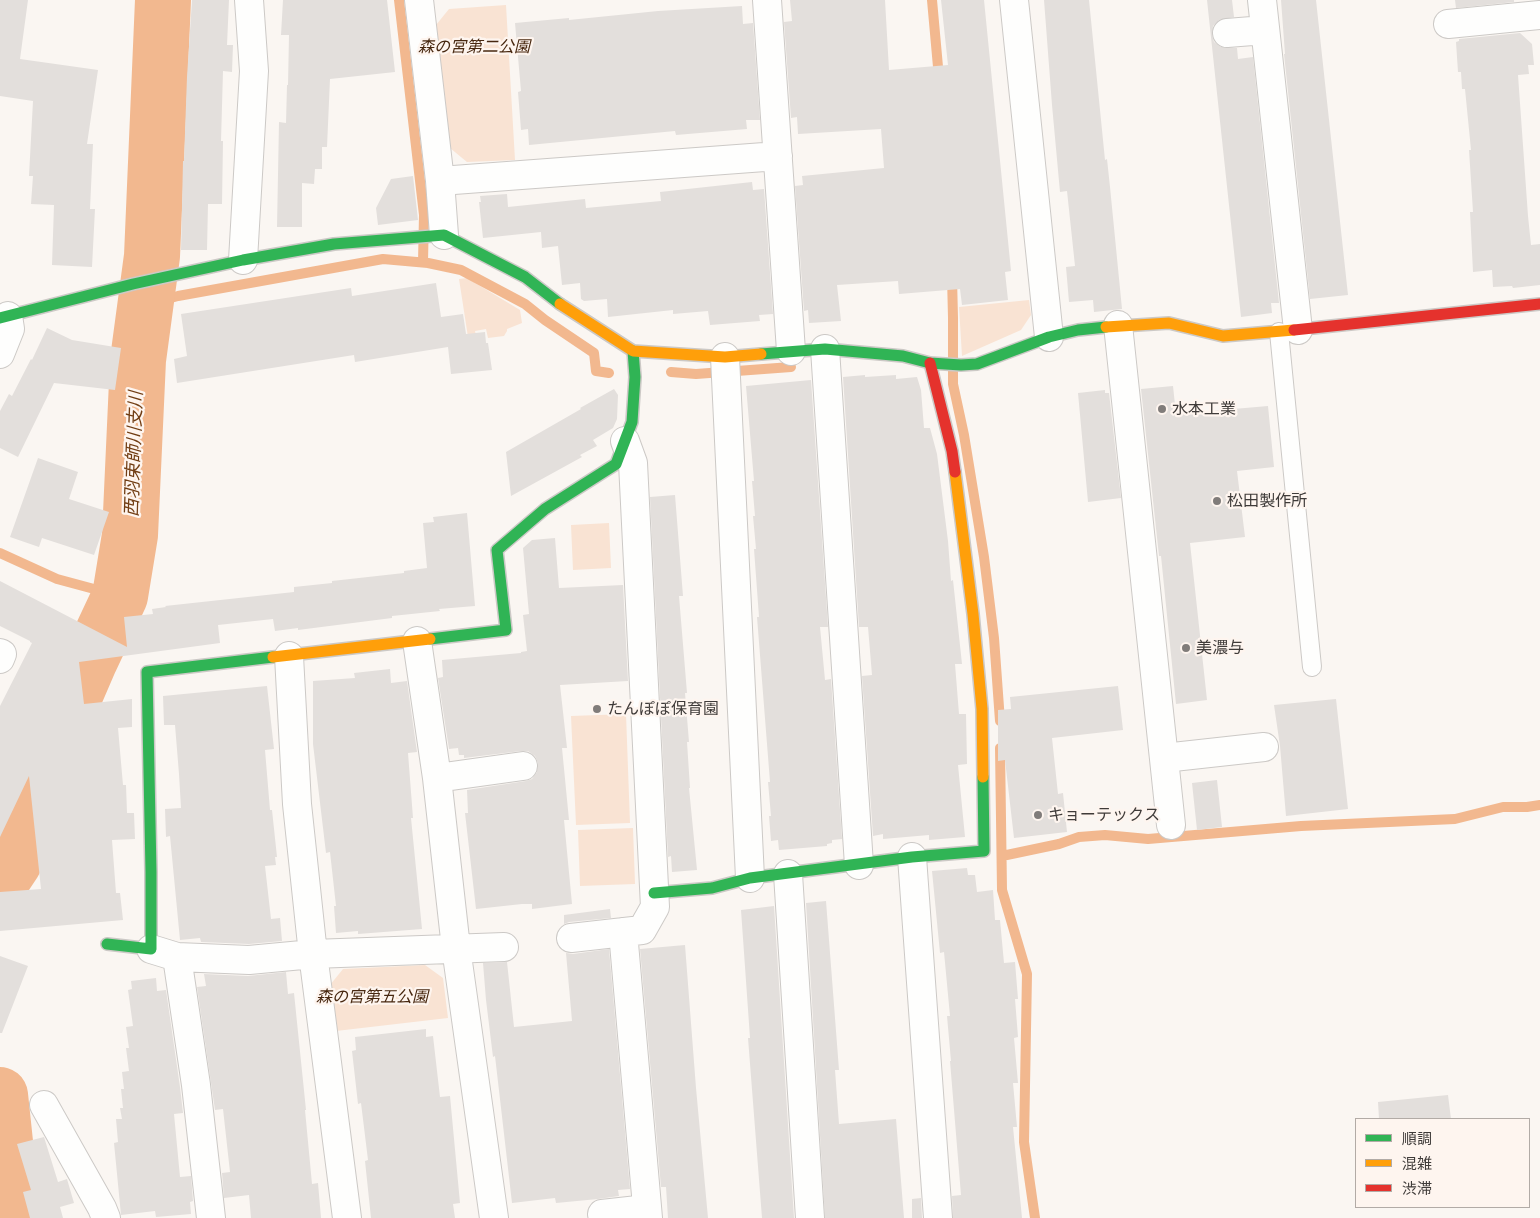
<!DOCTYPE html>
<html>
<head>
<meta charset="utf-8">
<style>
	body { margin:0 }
	#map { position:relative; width:1540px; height:1218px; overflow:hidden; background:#faf6f2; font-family:"Playfair Display","Noto Sans JP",serif }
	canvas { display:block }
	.legend { position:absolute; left:1355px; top:1118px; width:175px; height:90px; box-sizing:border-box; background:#fef5ef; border:1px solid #b2aba6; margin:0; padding:6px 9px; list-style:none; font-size:15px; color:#3f3b39 }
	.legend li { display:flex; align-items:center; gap:10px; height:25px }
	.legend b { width:25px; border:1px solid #b2aba6 }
</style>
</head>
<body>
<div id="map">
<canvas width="1540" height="1218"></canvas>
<ul class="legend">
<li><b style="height:6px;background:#30b455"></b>順調</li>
<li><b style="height:6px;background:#ff9f0a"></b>混雑</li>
<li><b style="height:6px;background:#e5322d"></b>渋滞</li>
</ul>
</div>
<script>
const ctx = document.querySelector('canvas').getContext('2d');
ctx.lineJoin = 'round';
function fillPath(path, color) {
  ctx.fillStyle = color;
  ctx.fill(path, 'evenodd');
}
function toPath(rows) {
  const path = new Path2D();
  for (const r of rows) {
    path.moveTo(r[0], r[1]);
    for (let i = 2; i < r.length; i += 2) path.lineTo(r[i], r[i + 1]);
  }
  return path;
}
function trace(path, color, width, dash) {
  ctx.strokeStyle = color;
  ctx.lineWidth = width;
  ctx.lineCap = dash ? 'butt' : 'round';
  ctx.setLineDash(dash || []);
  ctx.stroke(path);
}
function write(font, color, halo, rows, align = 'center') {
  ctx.font = font + ' "Playfair Display","Noto Sans JP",serif';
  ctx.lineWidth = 4.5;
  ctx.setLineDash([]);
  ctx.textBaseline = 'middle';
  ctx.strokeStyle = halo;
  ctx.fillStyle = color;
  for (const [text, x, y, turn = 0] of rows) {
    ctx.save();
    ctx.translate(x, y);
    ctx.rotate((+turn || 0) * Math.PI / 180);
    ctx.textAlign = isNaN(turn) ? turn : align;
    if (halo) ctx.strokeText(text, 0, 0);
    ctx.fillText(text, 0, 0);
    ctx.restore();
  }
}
const green = toPath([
	[506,5,515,160,467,162,450,148,436,25,449,9],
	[467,278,520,310,522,323,507,329,507,331,504,336,488,338,486,329,475,331,476,335,468,337,459,279],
	[1029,300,1031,315,1021,330,962,356,959,307],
	[609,523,611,568,573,570,571,525],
	[626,714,630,823,576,825,571,716],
	[633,828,635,884,580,886,578,830],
	[425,965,443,978,448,1018,336,1031,330,985,343,969]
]);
const stream = toPath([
	[399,0,424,215,423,262],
	[932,0,939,78],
	[952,277,953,318,953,384,964,435,984,557,994,638,1000,721],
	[145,305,178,296,383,259,428,263,461,270,525,304,545,320,594,353,596,371,609,373],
	[671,372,696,374,791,367],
	[0,553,57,579,120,596],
	[1000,748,1002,890,1027,974,1024,1142,1035,1218],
	[1002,856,1059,844,1079,837,1105,835,1148,839,1301,826,1455,819,1503,807,1527,807,1540,805]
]);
const river = toPath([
	[0,883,14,862,25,831,32,802,40,776,90,660,120,596,130,535,138,360,152,256,163,0],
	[0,1095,13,1218]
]);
const building = toPath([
	[0,0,28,0,20,59,98,70,87,144,93,144,90,209,95,209,92,267,52,265,54,205,31,204,33,176,29,176,33,101,0,96],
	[192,0,229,0,227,45,233,45,232,72,223,71,221,141,223,141,222,204,208,204,207,250,181,250,183,161,184,161,187,77],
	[283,0,387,0,395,72,330,79,327,147,322,147,322,169,315,169,314,184,302,183,302,227,277,227,279,122,286,123,287,85,288,85,289,35,281,35],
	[790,0,885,0,889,70,948,65,941,0,984,0,1011,271,1005,272,1008,300,962,305,960,289,899,294,898,281,837,285,841,321,809,323,808,310,804,311,795,186,803,185,802,176,884,168,881,129,798,134,797,117,791,118,784,22,792,21],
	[1044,0,1089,0,1105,160,1107,159,1110,187,1122,309,1094,312,1093,300,1069,302,1066,267,1075,266,1067,191,1060,192,1052,105],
	[1207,0,1232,0,1234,17,1219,20,1213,26,1212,35,1214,42,1221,47,1237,48,1238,59,1253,57,1279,303,1271,303,1272,313,1241,317],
	[1281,0,1316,0,1348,295,1310,299,1284,54,1285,54],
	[1455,0,1514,0,1514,2,1456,8],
	[742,6,743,24,753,23,760,120,746,120,747,129,676,135,675,131,529,145,528,129,521,130,518,92,521,91,515,23,569,18,569,20,658,11],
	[1520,33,1532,44,1534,65,1528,65,1529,74,1518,75,1528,216,1531,245,1540,244,1540,285,1513,288,1512,286,1493,287,1492,270,1473,272,1470,212,1473,212,1469,150,1471,150,1465,89,1462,89,1461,72,1458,72,1456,42,1459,41,1459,39],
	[413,176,418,220,378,225,376,208,391,179],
	[752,182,753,190,764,189,773,314,759,315,760,321,710,325,708,311,673,314,673,310,608,317,607,299,584,301,581,299,580,283,562,285,558,246,542,248,541,232,483,238,479,202,481,202,480,196,507,194,508,207,585,199,586,208,661,201,660,192],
	[436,283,441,317,463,314,466,334,485,332,486,343,488,343,492,370,451,374,448,347,355,362,354,355,177,383,174,359,187,356,181,314,351,288,352,296],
	[47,328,72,340,121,348,115,390,54,383,18,457,0,448,0,411,9,394,12,396,31,359,32,360],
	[865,375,865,377,896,375,896,379,917,377,921,390,924,428,930,428,937,454,948,541,951,581,953,580,962,664,955,664,959,714,966,714,967,764,958,765,965,837,929,840,929,835,883,839,883,834,873,836,862,676,872,675,868,627,859,627,843,377],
	[811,380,828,627,820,627,825,680,831,679,842,839,832,840,832,843,827,844,827,846,779,850,778,840,771,841,769,816,771,816,768,782,770,782,757,617,759,617,754,549,756,549,753,516,755,516,752,481,754,481,746,386],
	[1173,386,1176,414,1268,406,1274,467,1237,471,1245,537,1190,543,1207,700,1176,704,1161,556,1159,556,1141,389],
	[614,389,618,395,617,419,613,428,593,440,597,446,580,455,582,457,511,496,506,452,581,409,580,408],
	[1105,390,1105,393,1109,393,1121,498,1088,502,1078,393],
	[38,458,78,472,69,499,109,512,94,555,42,538,39,547,10,537],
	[675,495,683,596,679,596,687,693,685,693,689,742,687,742,690,788,689,788,697,870,672,872,671,856,668,857,650,497],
	[467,513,475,606,439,609,440,611,392,616,392,618,298,630,298,628,275,631,273,619,218,625,220,643,79,662,84,704,132,699,132,727,118,728,123,785,126,785,127,813,134,813,135,839,112,840,116,893,120,893,123,920,0,931,0,892,41,889,29,776,0,837,0,706,32,643,30,642,30,641,0,626,0,581,127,647,124,617,153,614,152,609,166,607,165,606,294,592,294,587,332,583,332,581,404,573,404,571,427,568,423,523,434,522,433,517],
	[555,538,559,588,623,585,628,681,560,685,567,748,562,748,569,820,564,820,572,904,532,909,532,904,522,904,476,909,465,813,468,813,467,790,526,781,532,779,537,772,538,763,535,756,528,751,521,751,464,758,464,755,459,755,458,748,449,749,438,678,443,677,442,660,521,653,521,652,527,651,523,615,529,614,523,548,532,540],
	[390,669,391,683,407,681,417,752,408,753,413,818,411,818,422,929,358,934,358,931,336,933,334,906,336,906,330,852,326,853,313,744,313,681,355,678,354,673],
	[267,686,274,749,265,750,270,810,272,810,277,857,275,857,276,865,265,866,271,919,280,918,282,941,249,944,201,942,200,938,180,940,170,836,166,837,165,809,181,808,179,774,175,725,164,725,163,696],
	[1118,686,1123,730,1052,738,1058,794,1063,793,1067,832,1014,838,1005,760,998,761,998,710,1011,709,1010,697],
	[1336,699,1348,809,1286,816,1280,746,1274,705],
	[1217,780,1222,827,1197,830,1192,783],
	[967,868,968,875,975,875,977,892,993,890,995,920,1000,920,1004,963,1015,962,1018,999,1015,999,1018,1037,1014,1038,1018,1083,1013,1083,1017,1127,1013,1127,1022,1218,953,1218,952,1196,961,1195,950,1061,951,1061,947,1016,950,1016,944,952,940,953,932,871],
	[826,901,839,1070,835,1070,839,1124,896,1119,904,1218,825,1218,806,903],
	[774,906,794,1218,762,1218,748,1038,750,1038,741,910],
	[610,909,611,918,569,922,564,924,564,915],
	[685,945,696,1088,708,1218,668,1218,666,1187,661,1187,640,949],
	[609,949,630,1189,618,1190,619,1196,598,1199,556,1203,555,1198,512,1203,495,1056,493,1057,486,1000,483,963,507,962,514,1027,572,1021,566,953,573,954],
	[0,956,28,966,2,1033,0,1033],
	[286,972,288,994,294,993,306,1110,305,1110,312,1184,318,1183,321,1218,251,1218,249,1195,224,1198,222,1173,230,1172,223,1109,215,1110,197,987,206,986,204,974,248,976],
	[156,978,157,991,166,990,180,1087,183,1113,174,1114,180,1177,191,1176,193,1201,190,1202,191,1214,156,1217,155,1211,121,1215,114,1143,118,1142,116,1119,122,1119,120,1108,123,1108,121,1089,124,1089,122,1072,129,1071,126,1048,129,1048,126,1027,133,1026,128,990,132,989,131,981],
	[426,1029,426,1037,433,1036,440,1097,450,1096,460,1203,453,1204,455,1218,371,1218,365,1161,368,1160,361,1103,358,1104,352,1051,356,1050,355,1037],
	[1448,1095,1451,1119,1379,1119,1378,1102],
	[44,1137,58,1182,67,1179,74,1203,60,1207,63,1218,30,1218,23,1192,31,1190,17,1144],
	[921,1198,922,1218,912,1218,912,1199]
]);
const lane = toPath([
	[1279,332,1312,667]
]);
const street = toPath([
	[419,0,440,181,444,235],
	[767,0,791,351],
	[1014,0,1049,337],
	[1262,0,1298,330],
	[1448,24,1540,15],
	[1227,33,1265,30],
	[440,181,778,156],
	[243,260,254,71,249,0],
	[1118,325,1171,825],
	[825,349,859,865],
	[0,354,10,329,8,316],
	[725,357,750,878],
	[417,641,437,778,456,948,494,1218],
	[0,653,2,654,0,659],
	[289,656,297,804,313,954,347,1218],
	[1164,758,1264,747],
	[437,778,523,766],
	[912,857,938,1218],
	[788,874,810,1218],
	[623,932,648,1218],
	[571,938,642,930,655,907,633,463,625,441],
	[151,949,177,957,249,960,313,954,504,947],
	[177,957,196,1085,211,1218],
	[44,1105,102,1208,106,1218],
	[602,1214,647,1209]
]);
const fast = toPath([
	[0,318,133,284,243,260,334,244,444,235,525,277,560,304],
	[761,354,825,349,903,356,930,363,961,365,977,364,1049,337,1078,330,1106,327],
	[430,639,506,630,497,550,545,509,616,464,632,422,635,377,633,351],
	[654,893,712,888,750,878,912,857,984,851,983,777],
	[107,944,151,949,151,872,147,672,273,657]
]);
const slow = toPath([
	[560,304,633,351,725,357,761,354],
	[1106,327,1169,323,1223,336,1294,330],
	[955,472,973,614,982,709,983,777],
	[273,657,430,639]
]);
const jam = toPath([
	[1294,330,1540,304],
	[930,363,952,451,955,472]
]);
const markers = [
	[1162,409,5,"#807c7a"],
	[1217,501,5,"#807c7a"],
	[1186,648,5,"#807c7a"],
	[597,709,5,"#807c7a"],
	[1038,815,5,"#807c7a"]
];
const parkNames = [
	["森の宮第二公園",474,47],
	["森の宮第五公園",372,997]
];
const poiNames = [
	["水本工業",1172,409],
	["松田製作所",1227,501],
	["美濃与",1196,648],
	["たんぽぽ保育園",607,709],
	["キョーテックス",1048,815]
];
const waterNames = [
	["西羽束師川支川",134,454,-88]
];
fillPath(green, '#f9e3d3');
trace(stream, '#f2b88f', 10);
trace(river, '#f2b88f', 56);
fillPath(building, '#e3dfdc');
trace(lane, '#ccc9c6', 20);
trace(street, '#ccc9c6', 30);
trace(fast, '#ccc9c6', 14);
trace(slow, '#ccc9c6', 14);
trace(jam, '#ccc9c6', 14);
trace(lane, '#fefefd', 18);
trace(street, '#fefefd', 28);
trace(fast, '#30b455', 11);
trace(slow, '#ff9f0a', 11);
trace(jam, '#e5322d', 11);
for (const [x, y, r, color] of markers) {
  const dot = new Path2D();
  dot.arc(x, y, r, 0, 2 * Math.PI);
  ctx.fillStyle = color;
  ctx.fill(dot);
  trace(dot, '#fef5ef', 2);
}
write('italic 16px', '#482810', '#fef5ef', parkNames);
write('16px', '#3f3b39', '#fef5ef', poiNames, 'left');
write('italic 18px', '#713d13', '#fef5ef', waterNames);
</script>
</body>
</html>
